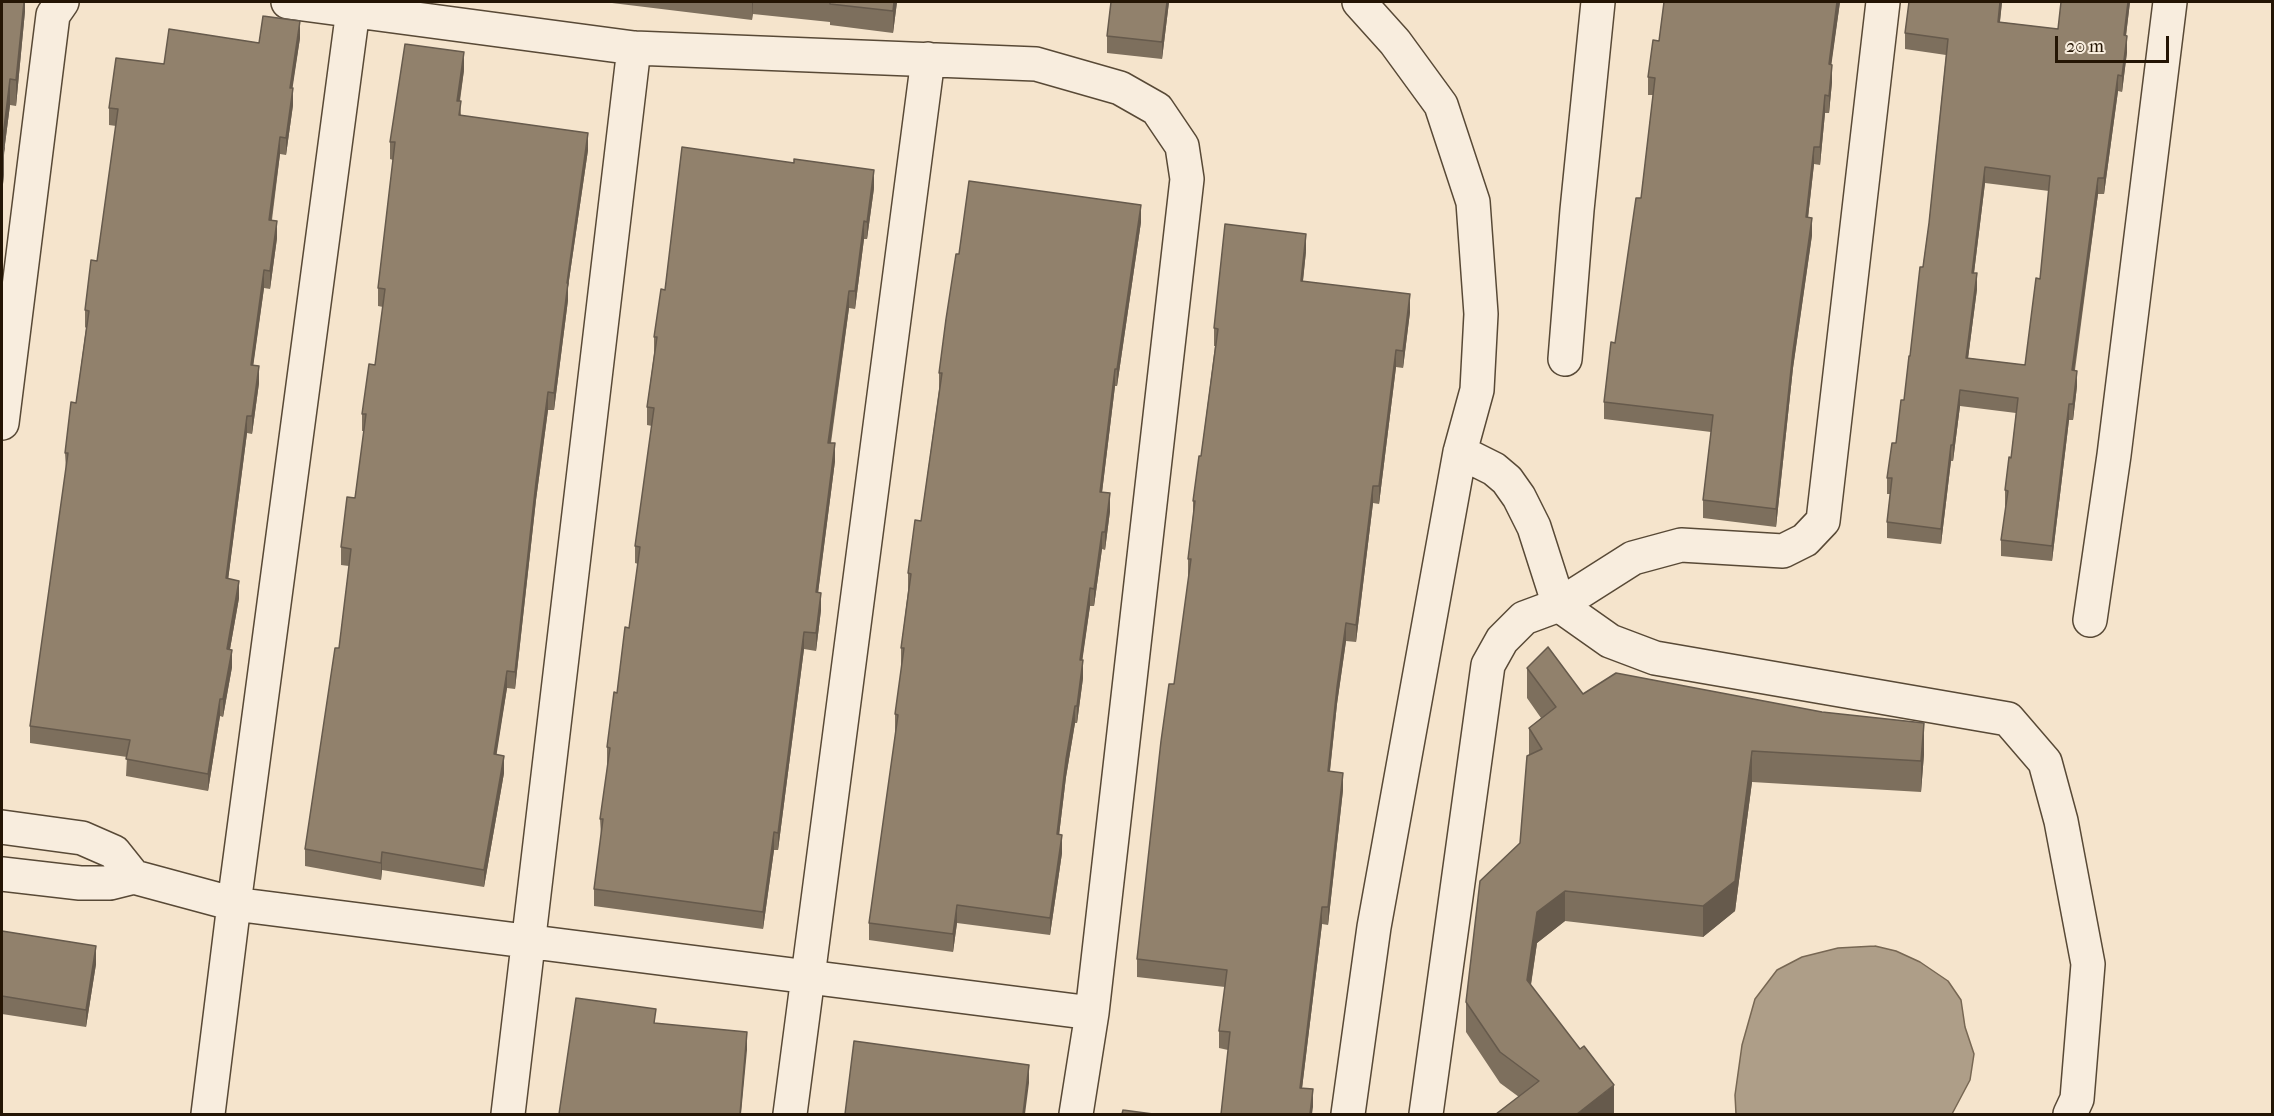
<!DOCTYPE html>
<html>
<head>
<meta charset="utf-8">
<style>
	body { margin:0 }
	#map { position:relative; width:2274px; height:1116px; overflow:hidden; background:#f5e4cc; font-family:"IM FELL French Canon",serif }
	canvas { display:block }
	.frame { position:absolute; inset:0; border:3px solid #241504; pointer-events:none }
	.scale { position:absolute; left:2055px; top:36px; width:114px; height:27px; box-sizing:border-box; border:3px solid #241504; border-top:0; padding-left:8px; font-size:18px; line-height:21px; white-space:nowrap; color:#241504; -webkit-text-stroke:4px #f8edde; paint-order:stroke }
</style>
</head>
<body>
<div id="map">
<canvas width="2274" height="1116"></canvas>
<div class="frame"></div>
<div class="scale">20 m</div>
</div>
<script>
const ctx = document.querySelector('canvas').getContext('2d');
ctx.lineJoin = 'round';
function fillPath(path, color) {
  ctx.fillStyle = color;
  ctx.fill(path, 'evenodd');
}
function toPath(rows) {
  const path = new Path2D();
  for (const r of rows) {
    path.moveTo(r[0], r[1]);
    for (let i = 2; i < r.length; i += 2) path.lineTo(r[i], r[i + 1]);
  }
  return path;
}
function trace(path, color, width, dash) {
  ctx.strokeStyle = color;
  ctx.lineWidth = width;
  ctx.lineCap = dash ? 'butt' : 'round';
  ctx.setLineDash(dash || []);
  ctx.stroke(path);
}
const water = toPath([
	[1875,946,1896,951,1920,962,1948,981,1961,1000,1965,1027,1974,1054,1970,1080,1952,1114,1736,1114,1735,1095,1742,1045,1755,999,1777,970,1802,957,1838,948,1875,946]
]);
const minor = toPath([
	[288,2,634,48,1036,64,1120,88,1157,109,1182,146,1187,179,1092,1013,1076,1114],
	[1565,359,1577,210,1598,2],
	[2,423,53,15,62,2],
	[1460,452,1494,469,1507,480,1519,497,1534,527,1559,605,1610,641,1655,658,2008,719,2045,762,2061,821,2088,964,2077,1099,2070,1114],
	[2090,620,2114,455,2170,2],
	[2,827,82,838,114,852,134,877],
	[2,874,80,883,110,883,134,877,234,904,1092,1013],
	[208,1114,234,904,353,10],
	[508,1114,634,48],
	[790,1114,928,59],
	[1348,1114,1374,927,1460,452,1477,390,1481,314,1473,202,1441,105,1395,42,1359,2],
	[1426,1114,1488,665,1502,640,1524,618,1559,605,1633,558,1681,545,1783,551,1805,540,1823,521,1883,2]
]);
const wall = toPath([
	[2,2,25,2,25,11,16,106,10,105,4,152,4,174,2,194],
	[612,2,897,2,893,33,830,25,830,22,753,14,752,20,612,3],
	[1111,2,1169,2,1162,59,1107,53,1107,36],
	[1664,2,1840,2,1831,64,1832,82,1829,113,1825,113,1820,165,1814,164,1808,218,1812,235,1793,368,1776,527,1703,518,1703,500,1711,432,1604,419,1604,402,1641,198,1653,95,1648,95,1648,77,1659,41],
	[1909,2,2002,2,2000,22,2058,29,2130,2,2126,36,2127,52,2122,92,2118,91,2104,194,2098,194,2075,370,2077,386,2073,420,2069,420,2052,561,2001,556,2001,540,2006,506,2005,506,2005,490,2011,458,2016,413,1960,406,1953,461,1951,461,1941,544,1887,538,1887,522,1890,494,1887,494,1887,478,1896,443,1904,400,1910,356,1929,223,1946,55,1905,49,1905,33],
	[1985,183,2049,191,2040,279,2025,365,1968,358,1977,289,1974,273],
	[300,38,292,88,293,105,286,155,280,154,272,220,277,238,270,289,264,288,253,365,259,383,252,434,247,433,228,579,239,598,230,649,232,667,223,717,220,716,208,791,126,776,127,757,30,743,30,726,66,470,65,453,76,403,86,328,85,327,85,310,97,261,116,126,109,125,109,108,164,64,259,43],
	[464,70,460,101,461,115,588,150,568,287,568,300,554,410,548,410,536,500,515,689,507,688,496,754,504,773,484,887,382,870,381,880,305,866,305,849,339,648,349,566,341,565,341,547,355,498,364,431,362,431,362,414,375,365,383,307,378,306,378,288,393,160,390,159,390,142],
	[874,188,867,239,864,239,855,309,849,308,831,443,835,461,818,592,821,610,816,651,804,649,778,850,774,850,763,929,594,906,594,889,601,836,600,819,608,765,607,765,607,747,629,628,638,564,635,563,635,546,652,426,647,425,647,407,654,354,654,337,665,290],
	[1141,222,1117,386,1115,386,1102,492,1110,511,1105,550,1102,549,1094,606,1090,606,1082,660,1083,678,1077,723,1075,723,1066,777,1059,835,1062,853,1050,935,957,923,953,952,869,940,869,923,896,732,895,732,895,714,902,665,901,665,901,648,908,591,908,573,921,521,939,390,939,373,959,254],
	[1306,251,1303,281,1410,312,1403,368,1396,367,1379,504,1373,503,1356,642,1346,641,1337,704,1330,771,1343,790,1328,925,1322,924,1302,1088,1313,1107,1228,1050,1219,1048,1219,1031,1225,987,1137,977,1137,959,1189,577,1188,576,1188,559,1193,515,1193,501,1201,456,1215,346,1214,346,1214,328],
	[1527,668,1583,694,1924,754,1921,792,1752,782,1735,911,1703,937,1565,921,1537,943,1531,985,1614,1114,1519,1097,1500,1083,1466,1032,1466,1002,1520,843,1529,755,1529,728,1541,718,1527,698],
	[2,931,96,964,86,1027,2,1014]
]);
const shadedWall = toPath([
	[24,2,25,2,25,11,16,106,16,80],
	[752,2,753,2,752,20],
	[894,2,897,2,893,33,893,11],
	[1167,2,1169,2,1162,59,1162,42],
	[1837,2,1840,2,1829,82,1829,64],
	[2000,2,2002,2,1998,38,1998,22],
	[2128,2,2130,2,2124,51,2124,35],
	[300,21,300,38,290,105,290,88],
	[2127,36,2127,52,2122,92,2122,76],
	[464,52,464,70,457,118,457,101],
	[1832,65,1832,82,1829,113,1829,96],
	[2118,75,2118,91,2104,194,2104,178],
	[10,79,10,105,4,152,4,174,2,194,2,145],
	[293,88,293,105,286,155,286,138],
	[1825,95,1825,113,1820,165,1820,147],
	[588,133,588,150,568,287,568,300,554,410,554,393,567,283],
	[280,137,280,154,269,237,269,220],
	[1814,147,1814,164,1806,235,1806,217],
	[1985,167,1985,183,1972,289,1972,273],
	[874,170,874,188,867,239,867,222],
	[2098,178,2098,194,2072,386,2072,370],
	[1141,205,1141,222,1117,386,1117,369],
	[1812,218,1812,235,1793,368,1776,527,1776,509,1793,351],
	[277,221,277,238,270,289,270,271],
	[864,221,864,239,855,309,855,291],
	[1306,234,1306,251,1301,299,1301,281],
	[264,270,264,288,251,382,251,365],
	[1977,273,1977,289,1966,374,1966,358],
	[849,291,849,308,828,460,828,443],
	[1410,294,1410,312,1403,368,1403,351],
	[1396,350,1396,367,1379,504,1379,486],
	[259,366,259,383,252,434,252,416],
	[1115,369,1115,386,1100,509,1100,492],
	[2077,371,2077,386,2073,420,2073,404],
	[1960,390,1960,406,1953,461,1953,445],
	[548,392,548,410,536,500,515,689,515,672,536,482],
	[2069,404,2069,420,2052,561,2052,546],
	[247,416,247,433,226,596,226,578],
	[835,443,835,461,816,609,816,592],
	[1951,445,1951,461,1941,544,1941,529],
	[1373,486,1373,503,1356,642,1356,625],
	[1110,493,1110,511,1105,550,1105,532],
	[1102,532,1102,549,1094,606,1094,589],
	[239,581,239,598,227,666,227,649],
	[1090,588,1090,606,1080,677,1080,660],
	[821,593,821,610,816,651,816,633],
	[1346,623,1346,641,1337,704,1328,788,1328,771,1337,687],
	[804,632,804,649,778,850,778,833],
	[232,650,232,667,223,717,223,699],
	[1083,660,1083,678,1077,723,1077,706],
	[507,671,507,688,494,771,494,754],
	[220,699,220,716,208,791,208,774],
	[1075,706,1075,723,1066,777,1057,852,1057,834,1066,759],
	[1924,723,1924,754,1921,792,1921,761],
	[1752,751,1752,782,1735,911,1703,937,1703,906],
	[504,756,504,773,484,887,484,870],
	[1343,773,1343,790,1328,925,1328,907],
	[774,832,774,850,763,929,763,912],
	[1062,835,1062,853,1050,935,1050,918],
	[382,852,382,870,381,880,381,863],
	[1565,891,1565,921,1537,943,1527,1010,1527,980,1537,912],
	[957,905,957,923,953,952,953,934],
	[1322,907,1322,924,1300,1105,1300,1088],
	[96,946,96,964,86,1027,86,1010],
	[747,1032,747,1050,741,1114,740,1114],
	[1029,1065,1029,1083,1025,1114,1023,1114],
	[1614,1085,1614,1114,1577,1114],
	[1313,1089,1313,1107,1312,1114,1310,1114]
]);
const building = toPath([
	[2,2,24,2,16,80,10,79,2,145,2,2],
	[830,2,894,2,893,11,830,4,830,2],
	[1111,2,1167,2,1162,42,1107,36,1111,2],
	[1664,2,1837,2,1829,64,1832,65,1829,96,1825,95,1820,147,1814,147,1806,217,1812,218,1793,351,1776,509,1703,500,1713,415,1604,402,1611,342,1615,343,1636,198,1641,198,1655,78,1648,77,1653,40,1659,41,1664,2],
	[1909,2,2000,2,1998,22,2058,29,2061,2,2128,2,2124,35,2127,36,2122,76,2118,75,2104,178,2098,178,2072,370,2077,371,2073,404,2069,404,2052,546,2001,540,2008,491,2005,490,2009,457,2011,458,2018,398,1960,390,1953,445,1951,445,1941,529,1887,522,1892,478,1887,478,1892,443,1896,443,1901,400,1904,400,1909,356,1910,356,1920,267,1923,267,1929,223,1948,39,1905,33,1909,2],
	[1985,167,2050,176,2040,279,2036,278,2025,365,1966,358,1977,273,1972,273,1985,167],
	[263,16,300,21,290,88,293,88,286,138,280,137,269,220,277,221,270,271,264,270,251,365,259,366,252,416,247,416,226,578,239,581,227,649,232,650,223,699,220,699,208,774,126,759,130,740,30,726,68,453,65,453,71,402,76,403,89,311,85,310,91,260,97,261,118,109,109,108,116,58,164,64,169,29,259,43,263,16],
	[405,44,464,52,457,101,461,101,459,115,588,133,567,283,568,283,554,393,548,392,536,482,515,672,507,671,494,754,504,756,484,870,382,852,381,863,305,849,335,648,339,648,351,549,341,547,347,497,355,498,366,414,362,414,369,364,375,365,385,289,378,288,395,142,390,142,405,44],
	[2,147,4,148,2,167,2,147],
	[682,147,794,163,794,159,874,170,867,222,864,221,855,291,849,291,828,443,835,443,816,592,821,593,816,633,804,632,778,833,774,832,763,912,594,889,603,819,600,819,610,748,607,747,614,692,617,693,625,627,629,628,640,547,635,546,654,408,647,407,657,337,654,337,661,289,665,290,682,147],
	[969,181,1141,205,1117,369,1115,369,1100,492,1110,493,1105,532,1102,532,1094,589,1090,588,1080,660,1083,660,1077,706,1075,706,1066,759,1057,834,1062,835,1050,918,957,905,953,934,869,923,898,715,895,714,904,648,901,648,911,574,908,573,915,520,921,521,942,373,939,373,946,319,956,254,959,254,969,181],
	[1225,224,1306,234,1301,281,1410,294,1403,351,1396,350,1379,486,1373,486,1356,625,1346,623,1337,687,1328,771,1343,773,1328,907,1322,907,1300,1088,1313,1089,1310,1114,1221,1114,1230,1032,1219,1031,1227,970,1137,959,1161,741,1169,684,1174,684,1191,559,1188,559,1195,501,1193,501,1199,456,1201,456,1218,329,1214,328,1225,224],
	[1548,647,1583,694,1616,673,1822,712,1924,723,1921,761,1752,751,1735,881,1703,906,1565,891,1537,912,1527,980,1580,1049,1584,1046,1614,1085,1577,1114,1496,1114,1539,1081,1500,1052,1466,1002,1480,881,1520,843,1527,756,1542,749,1529,728,1556,707,1527,668,1548,647],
	[2,931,96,946,86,1010,2,996,2,931],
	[576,998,656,1009,654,1023,747,1032,740,1114,559,1114,576,998],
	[854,1041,1029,1065,1023,1114,845,1114,854,1041],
	[1123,1110,1153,1114,1122,1114,1123,1110]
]);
fillPath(water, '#ae9e88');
trace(water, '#776753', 1.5);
trace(minor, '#584936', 36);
trace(minor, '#f8edde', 33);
fillPath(wall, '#7d6f5d');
fillPath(shadedWall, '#665a4c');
fillPath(building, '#91816c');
trace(building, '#665a4c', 1.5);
</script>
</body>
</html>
